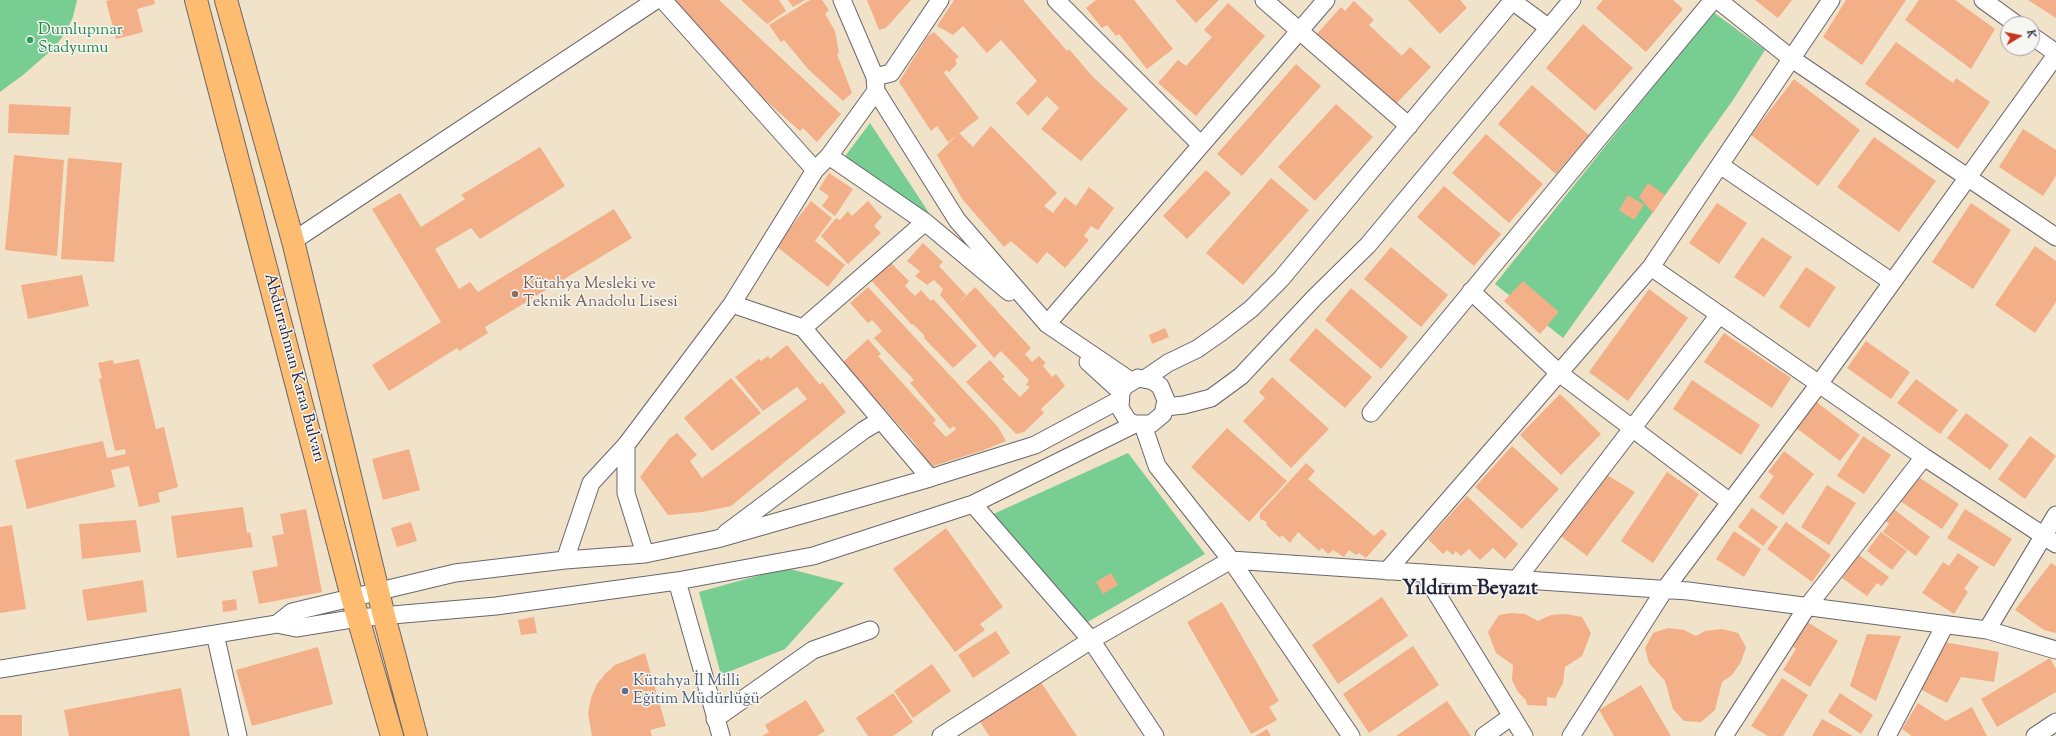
<!DOCTYPE html>
<html>
<head>
<meta charset="utf-8">
<style>
	body { margin:0 }
	#map { position:relative; width:2056px; height:736px; overflow:hidden; background:#f0e3c9; font-family:"Sorts Mill Goudy",serif }
	canvas { display:block }
	.north { position:absolute; left:2000px; top:16px; width:40px; height:40px; box-sizing:border-box; background:#f6f6f2; border:1px solid #a1a1a9; border-radius:50%; rotate:80deg; font-size:11px; font-weight:700; line-height:16px; text-align:center; color:#22223b }
	.north::after { content:''; display:block; margin:auto; width:14px; height:18px; background:#c8321e; clip-path:polygon(50% 0,100% 100%,50% 72%,0 100%) }
</style>
</head>
<body>
<div id="map">
<canvas width="2056" height="736"></canvas>
<div class="north">K</div>
</div>
<script>
const ctx = document.querySelector('canvas').getContext('2d');
ctx.lineJoin = 'round';
function fillPath(path, color) {
  ctx.fillStyle = color;
  ctx.fill(path, 'evenodd');
}
function toPath(rows) {
  const path = new Path2D();
  for (const r of rows) {
    path.moveTo(r[0], r[1]);
    for (let i = 2; i < r.length; i += 2) path.lineTo(r[i], r[i + 1]);
  }
  return path;
}
function trace(path, color, width, dash) {
  ctx.strokeStyle = color;
  ctx.lineWidth = width;
  ctx.lineCap = dash ? 'butt' : 'round';
  ctx.setLineDash(dash || []);
  ctx.stroke(path);
}
function write(font, color, halo, rows, align = 'center') {
  ctx.font = font + ' "Sorts Mill Goudy",serif';
  ctx.lineWidth = 3;
  ctx.setLineDash([]);
  ctx.textBaseline = 'middle';
  ctx.strokeStyle = halo;
  ctx.fillStyle = color;
  for (const [text, x, y, turn = 0] of rows) {
    ctx.save();
    ctx.translate(x, y);
    ctx.rotate((+turn || 0) * Math.PI / 180);
    ctx.textAlign = isNaN(turn) ? turn : align;
    if (halo) ctx.strokeText(text, 0, 0);
    ctx.fillText(text, 0, 0);
    ctx.restore();
  }
}
const green = toPath([
	[0,0,77,0,73,17,66,32,54,48,23,75,0,92],
	[1713,12,1765,50,1733,100,1563,338,1495,284],
	[870,123,931,216,843,159],
	[1128,453,1205,554,1086,623,989,516],
	[786,568,844,583,785,649,721,675,699,592]
]);
const building = toPath([
	[110,0,154,0,155,4,137,9,143,32,116,39,106,1],
	[673,0,719,0,841,114,817,142,803,128,800,131,756,92,757,90,720,54],
	[741,0,779,0,786,11,767,24],
	[788,0,805,0,793,7],
	[810,0,822,0,829,10,825,14,835,31,839,53,837,54,852,93,843,101,808,69,784,40,781,42,769,25],
	[867,0,911,0,886,28,879,30],
	[954,0,1023,0,1067,51,1069,49,1092,76,1128,109,1081,161,1041,129,1059,108,1047,96,1028,116,1016,103,1037,81,1001,40,987,53,963,26,953,35,937,26],
	[1096,0,1134,0,1173,49,1147,69,1119,34,1116,36,1107,25,1102,28,1086,8],
	[1175,0,1219,0,1196,23],
	[1408,0,1460,0,1467,8,1440,34],
	[1603,0,1673,0,1683,9,1646,52,1596,8],
	[1755,0,1792,0,1778,18],
	[1846,0,1906,0,1862,65,1823,37],
	[1919,0,1955,0,1995,29,1971,69,1905,20],
	[2028,0,2056,0,2056,18],
	[1354,1,1374,20,1369,25,1402,56,1410,47,1431,67,1393,107,1316,35,1341,7,1345,11],
	[1228,3,1265,36,1196,116,1158,83,1178,60,1186,66,1212,37,1204,30],
	[1583,24,1633,68,1595,111,1546,68],
	[934,32,959,57,955,60,957,64,949,72,946,70,944,73,979,118,948,142,937,126,931,131,899,82,927,37],
	[1896,42,1953,83,1956,78,1990,102,1958,149,1865,84],
	[1296,64,1321,86,1242,176,1217,154],
	[1794,79,1860,130,1818,186,1751,135],
	[1532,85,1589,135,1556,174,1498,124],
	[9,104,71,107,69,135,8,133],
	[1336,104,1373,137,1315,201,1278,167],
	[991,126,1057,193,1044,206,1053,213,1065,197,1076,206,1089,187,1114,208,1098,230,1091,226,1084,236,1089,240,1065,268,1047,252,1037,264,1011,241,1004,247,963,200,937,155,959,133,973,147],
	[2023,129,2056,150,2056,176,2043,196,1999,167],
	[1486,134,1543,184,1509,223,1452,173],
	[1874,137,1936,181,1899,232,1837,187],
	[540,147,565,186,480,239,471,228,435,249,459,289,470,282,478,292,614,209,632,238,485,327,488,333,459,351,457,348,389,391,372,365,441,322,372,209,400,193,421,227,465,199,461,195],
	[14,155,64,160,57,256,5,250],
	[68,158,122,163,114,262,61,259],
	[1206,170,1231,193,1187,239,1163,216],
	[829,173,853,189,835,216,822,206,829,196,819,189],
	[1271,178,1309,210,1243,285,1206,253],
	[1648,183,1665,195,1653,213,1639,197],
	[1444,186,1501,234,1474,266,1417,217],
	[1628,195,1644,205,1634,220,1619,210],
	[811,201,832,218,815,241,845,265,828,287,776,246],
	[868,201,882,217,874,226,881,233,848,264,821,236,836,218,840,220,848,211,852,216],
	[1717,203,1747,223,1719,264,1689,243],
	[1971,203,2011,230,1973,289,1932,262],
	[1762,237,1792,257,1764,297,1734,277],
	[923,243,943,262,939,266,966,295,956,306,975,287,1031,348,1025,354,1032,362,1039,356,1046,363,1043,366,1052,377,1056,374,1065,386,1041,409,1044,413,1024,432,1016,434,966,382,990,360,1005,377,1002,379,1020,397,1030,387,1026,385,1029,380,1001,351,994,358,940,295,943,289,934,280,927,285,915,276,920,271,907,261],
	[2035,246,2056,261,2056,302,2035,333,1995,305],
	[1391,247,1448,295,1421,327,1364,279],
	[888,260,909,281,905,286,915,296,921,290,931,301,933,299,977,346,953,368,924,338,925,336,913,324,912,325,869,278],
	[1806,267,1836,287,1809,328,1779,307],
	[82,275,89,306,28,319,21,285],
	[1523,281,1559,312,1540,334,1504,301],
	[868,287,998,427,1006,441,984,450,930,467,913,441,843,362,868,339,881,354,878,356,936,420,933,423,946,437,956,429,954,426,950,429,910,383,914,380,874,338,882,331,872,320,868,323,850,303],
	[1351,288,1408,337,1381,369,1325,320],
	[1649,289,1688,318,1628,401,1589,372],
	[1165,328,1169,337,1152,344,1149,335],
	[1316,328,1372,377,1345,408,1289,360],
	[1724,333,1791,378,1772,408,1704,362],
	[1866,341,1910,372,1891,399,1847,368],
	[787,345,820,385,822,382,846,412,731,506,702,512,668,515,640,477,669,439,677,433,697,455,690,461,702,478,807,399,797,387,763,411,735,377,759,359,761,361,768,356,770,359],
	[139,359,156,429,164,427,178,487,158,493,160,502,139,507,129,466,111,470,115,487,27,509,15,460,103,441,107,458,126,454,125,449,115,451,99,379,102,378,98,363,113,360,114,364],
	[1272,377,1329,429,1291,468,1243,421,1265,398,1259,392],
	[731,378,761,413,712,451,684,418],
	[1916,379,1958,410,1940,434,1897,403],
	[1692,380,1760,425,1741,455,1673,409],
	[1560,394,1601,434,1561,475,1520,435],
	[1815,401,1860,435,1840,461,1795,427],
	[1966,413,2009,445,1990,470,1947,438],
	[1227,428,1287,481,1249,522,1191,467],
	[1863,436,1891,455,1864,494,1837,476],
	[2030,436,2056,456,2025,499,1998,479],
	[1512,446,1559,489,1522,529,1475,487],
	[409,449,420,490,383,500,372,459],
	[1784,451,1814,474,1783,515,1759,497,1774,476,1768,472],
	[1306,463,1315,471,1308,479,1374,536,1382,529,1387,534,1366,558,1359,553,1356,555,1349,550,1344,557,1333,550,1328,554,1322,548,1319,551,1298,532,1290,543,1282,535,1280,538,1266,525,1267,522,1260,519,1260,513],
	[1602,472,1635,492,1587,556,1558,534],
	[1667,472,1699,494,1653,563,1621,541],
	[1914,474,1959,504,1942,529,1897,499],
	[1827,485,1856,503,1829,545,1801,527],
	[1467,496,1518,544,1505,559,1493,548,1480,560,1469,549,1461,556,1456,551,1453,555,1447,550,1443,554,1428,539],
	[243,507,247,533,250,532,253,547,177,558,171,516],
	[1891,507,1930,537,1916,556,1883,532,1889,524,1883,519],
	[1752,508,1778,527,1763,546,1738,527],
	[306,509,322,592,259,604,252,571,278,566,272,536,284,534,280,514],
	[1965,509,2012,539,1994,567,1947,538],
	[136,520,141,552,82,559,79,524],
	[411,522,417,541,397,547,391,528],
	[1786,522,1831,555,1812,582,1767,549],
	[12,525,26,609,0,613,0,527],
	[946,528,1003,607,980,624,985,630,955,652,893,569],
	[1734,531,1761,549,1744,577,1716,559],
	[1881,532,1907,551,1892,570,1867,551],
	[1958,553,1979,567,1964,589,1968,592,1954,614,1922,593,1943,562,1949,566],
	[1859,555,1889,577,1882,586,1877,583,1867,596,1842,578],
	[2051,563,2056,566,2056,633,2044,630,2015,610],
	[1111,573,1118,585,1103,594,1096,582],
	[143,580,147,612,87,621,82,590],
	[1382,597,1408,636,1338,684,1312,645],
	[236,599,237,610,223,612,222,601],
	[1222,602,1279,701,1269,707,1277,720,1251,734,1187,622],
	[1511,613,1525,614,1538,621,1551,615,1565,614,1582,617,1591,633,1582,656,1565,667,1563,683,1555,698,1547,697,1547,706,1527,705,1526,700,1518,692,1512,680,1513,665,1496,653,1488,632,1499,615],
	[534,617,537,633,521,635,518,620],
	[1804,620,1838,641,1810,687,1783,670,1796,649,1789,644],
	[1668,628,1684,630,1696,636,1705,631,1722,629,1738,633,1746,647,1741,662,1732,675,1722,682,1715,710,1701,722,1684,721,1673,709,1665,681,1649,663,1645,648,1653,633],
	[996,631,1010,653,973,678,958,655],
	[1867,634,1901,636,1876,701,1850,686],
	[1944,642,1999,652,1994,682,1961,677,1947,703,1920,689],
	[1413,646,1439,685,1369,733,1343,694],
	[318,647,333,704,252,726,236,670],
	[645,653,666,726,650,730,652,736,592,736,588,713,591,698,597,684,605,674,615,665],
	[2050,658,2056,669,2056,692,1997,727,1981,699],
	[932,664,951,691,913,718,894,691],
	[1782,678,1808,695,1783,736,1768,736,1751,726],
	[1040,681,1077,736,989,736,979,720],
	[1641,685,1671,736,1614,736,1599,710],
	[181,688,190,736,69,736,64,710],
	[893,693,913,722,893,736,868,736,856,718],
	[1840,693,1873,715,1861,734,1828,712],
	[806,700,825,731,817,736,762,736,769,732,765,725],
	[1447,701,1471,736,1396,736],
	[1918,703,1946,721,1972,707,1987,736,1912,736,1902,729],
	[0,715,22,715,22,736,0,736],
	[1822,719,1853,736,1812,736],
	[1267,729,1271,736,1255,736]
]);
const minor = toPath([
	[663,0,815,170],
	[842,0,875,77],
	[1056,0,1201,145],
	[1264,0,1409,126],
	[1511,0,1549,28],
	[1718,0,1792,59,2056,237],
	[1983,0,2016,24],
	[2032,36,2056,53],
	[876,91,957,220,1047,324,1131,381],
	[829,156,925,222,1009,292],
	[1720,165,1892,282],
	[293,241,653,2,653,0],
	[1651,267,1924,457,2056,544],
	[1471,291,1559,373,1730,502],
	[732,304,803,328,881,420],
	[1047,324,1326,0],
	[803,328,925,222],
	[1088,362,1121,392],
	[1146,378,1168,363,1197,349,1220,333,1251,309,1281,279,1513,0],
	[1165,407,1184,405,1211,398,1241,376,1315,297,1368,245,1572,0],
	[1371,413,1713,0],
	[1143,425,1157,466,1231,560,1351,736],
	[626,445,626,493,645,554],
	[973,504,1091,640,1155,736],
	[726,533,864,430,881,420,930,478],
	[565,560,591,483,626,445,732,304,815,170,829,156,876,91,875,77,891,73,940,0],
	[1387,571,1651,267,1831,0],
	[1424,573,1524,736],
	[1517,579,1719,315],
	[677,581,721,736],
	[277,624,292,612,455,573,565,560,645,554,717,539,930,478,1035,445,1119,400],
	[1987,630,2056,515],
	[215,634,238,736],
	[0,669,277,624,296,628,358,618,496,606,677,581,813,556,973,504,1135,424,1151,424,1163,414,1166,400,1160,386,1153,381,1138,378,1125,386,1121,392,1120,408,1128,421,1135,424],
	[715,719,813,650,870,630],
	[941,736,1091,640,1231,560,1688,591,1987,630,2056,650],
	[1484,736,1512,716],
	[1571,736,1665,589,1819,384,2056,55],
	[1724,736,1807,607,1924,457],
	[1887,736,1945,625],
	[2035,736,2056,722]
]);
const major = toPath([
	[196,0,352,597,392,736],
	[226,0,293,241,384,616,416,736]
]);
const markers = [
	[30,40,4,"#2e9e5b"],
	[515,294,4,"#8d6e63"],
	[625,691,4,"#5c6f8a"]
];
const leisureNames = [
	["Dumlupınar",38,31],
	["Stadyumu",38,49]
];
const educationNames = [
	["Kütahya Mesleki ve",523,285],
	["Teknik Anadolu Lisesi",523,303]
];
const streetNames = [
	["Abdurrahman Karaa Bulvarı",293,368,75]
];
const serviceNames = [
	["Kütahya İl Milli",633,682],
	["Eğitim Müdürlüğü",633,700]
];
const districtNames = [
	["Yıldırım Beyazıt",1470,591]
];
fillPath(green, '#77cd92');
fillPath(building, '#f3af88');
trace(minor, '#6a666d', 19);
trace(major, '#6a666d', 24);
trace(minor, '#fff', 17);
trace(major, '#fdbc6f', 22);
for (const [x, y, r, color] of markers) {
  const dot = new Path2D();
  dot.arc(x, y, r, 0, 2 * Math.PI);
  ctx.fillStyle = color;
  ctx.fill(dot);
  trace(dot, '#f6f6f2', 1.5);
}
write('16px', '#27864d', '#f6f6f2', leisureNames, 'left');
write('16px', '#785e54', '#f6f6f2', educationNames, 'left');
write('16px', '#22223b', '#f6f6f2', streetNames);
write('16px', '#4e5e75', '#f6f6f2', serviceNames, 'left');
write('bold 20px', '#22223b', '#f6f6f2', districtNames);
</script>
</body>
</html>
